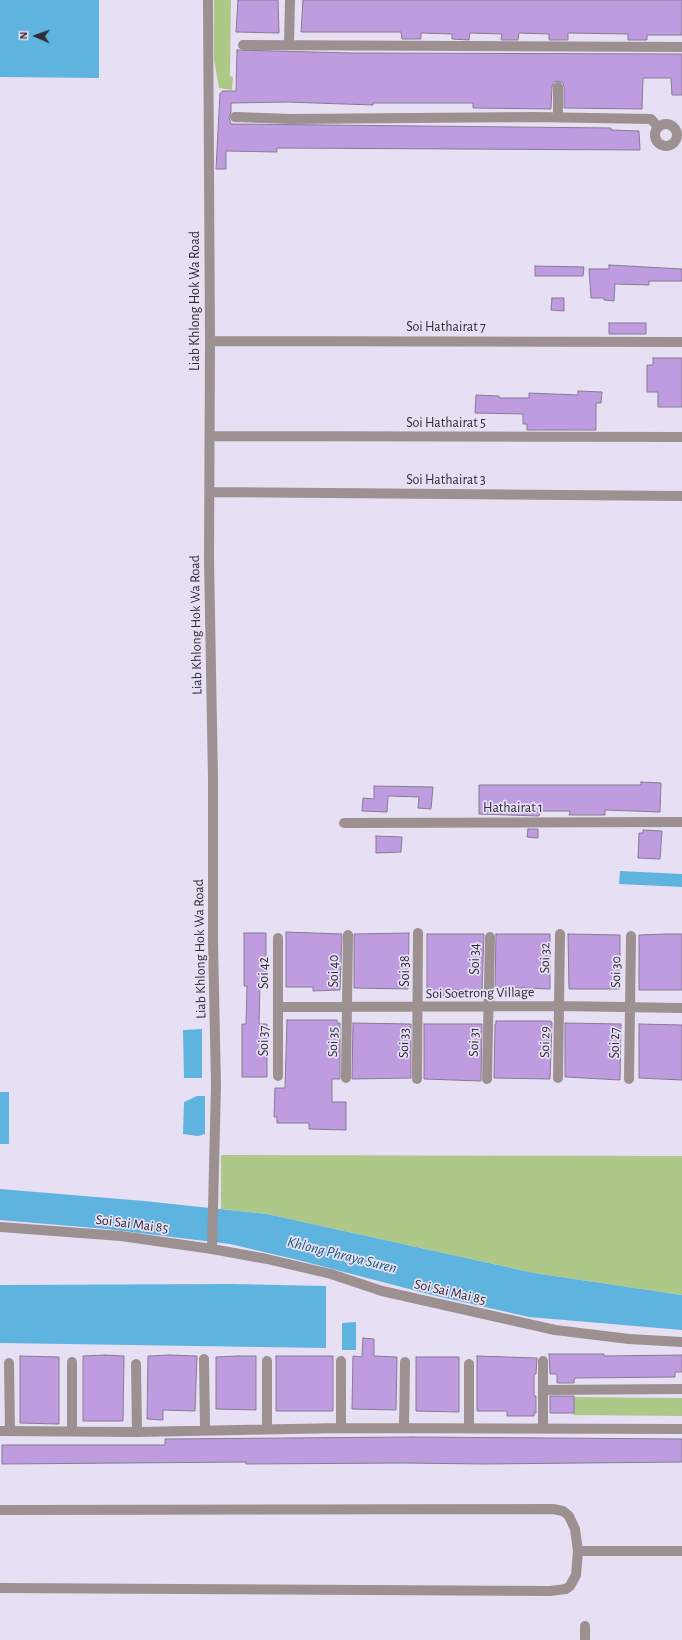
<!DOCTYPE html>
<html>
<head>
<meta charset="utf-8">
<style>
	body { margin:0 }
	#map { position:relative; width:682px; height:1640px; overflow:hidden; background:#e7e0f5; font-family:"Alegreya Sans",sans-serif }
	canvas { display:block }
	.north { position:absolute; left:16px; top:16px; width:40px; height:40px; -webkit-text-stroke:3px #e7e0f5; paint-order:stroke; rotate:272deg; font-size:11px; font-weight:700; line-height:16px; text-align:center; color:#2f2c35 }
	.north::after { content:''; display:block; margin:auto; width:14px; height:18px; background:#2f2c35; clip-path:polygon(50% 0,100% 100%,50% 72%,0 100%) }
</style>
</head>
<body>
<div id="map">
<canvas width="682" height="1640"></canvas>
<div class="north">N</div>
</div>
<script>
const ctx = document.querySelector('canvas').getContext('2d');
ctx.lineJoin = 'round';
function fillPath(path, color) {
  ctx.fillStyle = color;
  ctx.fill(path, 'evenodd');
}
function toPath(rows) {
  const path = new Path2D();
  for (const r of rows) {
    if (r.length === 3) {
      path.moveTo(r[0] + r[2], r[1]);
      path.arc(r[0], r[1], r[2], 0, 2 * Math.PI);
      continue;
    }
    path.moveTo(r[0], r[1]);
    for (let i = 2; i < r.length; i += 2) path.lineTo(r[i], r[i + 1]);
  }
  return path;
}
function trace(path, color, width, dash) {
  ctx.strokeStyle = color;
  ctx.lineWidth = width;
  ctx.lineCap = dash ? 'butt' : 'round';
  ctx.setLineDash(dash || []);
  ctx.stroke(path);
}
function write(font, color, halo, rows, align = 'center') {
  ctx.font = font + ' "Alegreya Sans",sans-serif';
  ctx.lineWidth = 3.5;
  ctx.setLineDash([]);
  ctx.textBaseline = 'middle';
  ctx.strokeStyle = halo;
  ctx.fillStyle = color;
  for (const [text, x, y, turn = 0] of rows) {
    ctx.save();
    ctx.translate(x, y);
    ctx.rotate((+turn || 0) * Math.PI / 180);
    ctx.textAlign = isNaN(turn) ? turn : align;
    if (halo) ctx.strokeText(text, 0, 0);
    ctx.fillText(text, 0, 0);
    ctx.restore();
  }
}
const green = toPath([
	[214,0,231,0,230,76,233,77,232,90,219,88,214,60],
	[221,1155,682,1156,682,1295,534,1273,267,1214,221,1209],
	[574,1397,682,1398,682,1416,573,1415]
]);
const water = toPath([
	[0,0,99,0,99,78,0,77],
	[620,871,682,874,682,887,619,884],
	[202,1029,202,1078,184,1078,183,1030],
	[0,1092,9,1092,9,1144,0,1144],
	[197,1096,205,1096,205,1134,198,1136,183,1134,184,1102],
	[0,1189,144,1201,267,1214,534,1273,682,1295,682,1330,529,1317,432,1295,302,1261,230,1244,106,1229,0,1220],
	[232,1284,326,1286,326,1348,0,1343,0,1285],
	[356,1322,356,1350,342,1350,342,1323]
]);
const building = toPath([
	[238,0,278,0,279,33,236,32,238,0],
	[303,0,682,0,682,35,647,35,647,40,628,40,628,34,568,33,568,40,549,40,549,34,519,33,518,40,501,40,502,34,470,33,469,40,452,39,452,34,421,33,421,39,402,39,401,32,301,32,303,0],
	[237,50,351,53,682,54,682,95,672,95,671,78,643,78,642,109,564,108,564,87,563,83,558,81,554,82,552,87,551,109,473,108,473,103,373,103,373,105,287,102,231,103,231,112,229,117,231,124,611,128,611,130,639,131,640,150,277,148,277,152,226,151,226,169,216,169,220,93,222,93,222,91,236,91,237,50],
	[609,265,682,269,682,281,649,281,649,285,615,284,614,301,604,300,604,298,591,298,589,269,609,269,609,265],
	[535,266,584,267,583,276,535,276,535,266],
	[552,298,564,298,564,311,551,310,552,298],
	[609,323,646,323,646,334,609,334,609,323],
	[653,358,682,358,682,407,658,407,658,392,647,392,647,365,653,365,653,358],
	[578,391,602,392,601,403,596,403,596,430,527,430,527,424,523,424,523,414,475,413,476,395,499,396,500,398,529,398,529,393,578,395,578,391],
	[641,782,661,783,660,812,605,810,605,815,569,815,570,811,541,811,539,816,479,814,479,785,641,785,641,782],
	[374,786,433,787,431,809,418,808,419,797,388,796,387,812,362,811,363,798,374,799,374,786],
	[528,829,538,829,538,838,527,837,528,829],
	[643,830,662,831,660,859,638,858,639,833,643,833,643,830],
	[376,836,402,837,401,852,376,853,376,836],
	[286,932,342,934,340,990,313,991,313,987,286,987,286,932],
	[244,933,266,933,266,986,260,986,259,1024,267,1024,267,1077,242,1077,242,1024,246,1024,247,986,244,986,244,933],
	[409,933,408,989,354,988,354,934,409,933],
	[427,934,484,934,482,990,451,990,451,996,427,996,427,934],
	[496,934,550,934,550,989,495,987,496,934],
	[568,934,620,935,620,989,569,989,568,934],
	[666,934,682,934,682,990,639,990,639,935,666,934],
	[287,1020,337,1020,337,1023,340,1023,340,1079,332,1079,332,1102,346,1102,346,1130,309,1129,309,1123,277,1123,277,1117,274,1117,275,1088,285,1088,287,1020],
	[496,1021,551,1021,552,1023,550,1079,494,1078,495,1024,496,1024,496,1021],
	[353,1023,411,1024,411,1078,352,1079,353,1023],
	[565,1023,621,1024,620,1080,565,1077,565,1023],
	[424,1024,482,1024,481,1081,424,1079,424,1024],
	[639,1024,682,1025,682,1080,639,1078,639,1024],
	[363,1338,374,1339,374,1356,397,1357,396,1410,352,1409,353,1356,362,1357,363,1338],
	[549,1354,604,1354,604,1356,682,1355,682,1372,675,1372,675,1377,576,1378,574,1379,574,1383,557,1383,557,1374,550,1374,549,1354],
	[105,1355,124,1356,123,1421,83,1421,83,1356,105,1355],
	[170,1355,197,1356,195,1411,163,1410,163,1420,147,1419,148,1356,170,1355],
	[20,1356,59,1357,59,1424,20,1423,20,1356],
	[238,1356,256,1356,256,1410,216,1409,216,1357,238,1356],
	[276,1356,333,1356,333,1411,276,1411,276,1356],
	[477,1356,537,1358,536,1374,534,1374,534,1396,536,1396,536,1413,534,1413,534,1416,507,1416,507,1411,477,1411,477,1356],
	[416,1357,459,1357,459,1412,416,1411,416,1357],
	[550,1396,574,1396,574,1413,550,1413,550,1396],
	[411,1437,682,1439,682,1462,484,1464,403,1463,246,1464,246,1462,2,1464,2,1445,165,1445,165,1439,411,1437]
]);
const minor = toPath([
	[208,0,210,341,209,559,213,780,213,942,216,1085,212,1249],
	[289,44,290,0],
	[243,45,682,47],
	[235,117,291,119,534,117,651,119,658,127],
	[558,117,558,87],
	[666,135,11],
	[210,341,682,342],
	[210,436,682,437],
	[210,492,682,496],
	[344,823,682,822],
	[279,1007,559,1006,682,1008],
	[278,1076,278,938],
	[346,1078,348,935],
	[558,1078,560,934],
	[417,1079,418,933],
	[487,1079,490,937],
	[629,1079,631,936],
	[0,1227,121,1236,212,1249,267,1259,331,1274,382,1291,555,1330,629,1339,682,1342],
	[204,1359,205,1430],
	[267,1361,267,1428],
	[341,1361,341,1428],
	[72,1362,72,1431],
	[9,1363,10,1431],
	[136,1364,137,1432],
	[543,1390,682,1389],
	[543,1427,543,1361],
	[404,1428,405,1362],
	[469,1428,469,1364],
	[0,1431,137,1432,341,1428,682,1429],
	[0,1510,553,1509,563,1511,569,1516,575,1529,578,1551,576,1575,570,1586,566,1589,550,1591,0,1588],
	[578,1551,682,1551],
	[585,1640,585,1626]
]);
const streetNames = [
	["Liab Khlong Hok Wa Road",195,301,-90],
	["Soi Hathairat 7",446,327],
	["Soi Hathairat 5",446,423],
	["Soi Hathairat 3",446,480],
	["Liab Khlong Hok Wa Road",196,625,-91],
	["Hathairat 1",513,808],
	["Liab Khlong Hok Wa Road",200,949,-91],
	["Soi 32",545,958,-89],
	["Soi 34",475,959,-90],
	["Soi 40",334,971,-90],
	["Soi 38",405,971,-90],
	["Soi 30",616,972,-89],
	["Soi 42",264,973,-90],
	["Soi Soetrong Village",480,993,-1],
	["Soi 37",264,1041,-90],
	["Soi 35",333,1042,-89],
	["Soi 31",474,1042,-88],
	["Soi 29",545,1042,-89],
	["Soi 33",404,1043,-88],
	["Soi 27",615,1043,-90],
	["Soi Sai Mai 85",132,1224,7],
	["Soi Sai Mai 85",450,1292,13]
];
const waterNames = [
	["Khlong Phraya Suren",342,1255,14]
];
fillPath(green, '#aec888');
fillPath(water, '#5eb4de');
fillPath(building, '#bf9be0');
trace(building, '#867c8f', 1);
trace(minor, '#9c9190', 10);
write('14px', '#2f2c35', '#e7e0f5', streetNames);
write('italic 15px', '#155976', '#e7e0f5', waterNames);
</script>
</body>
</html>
